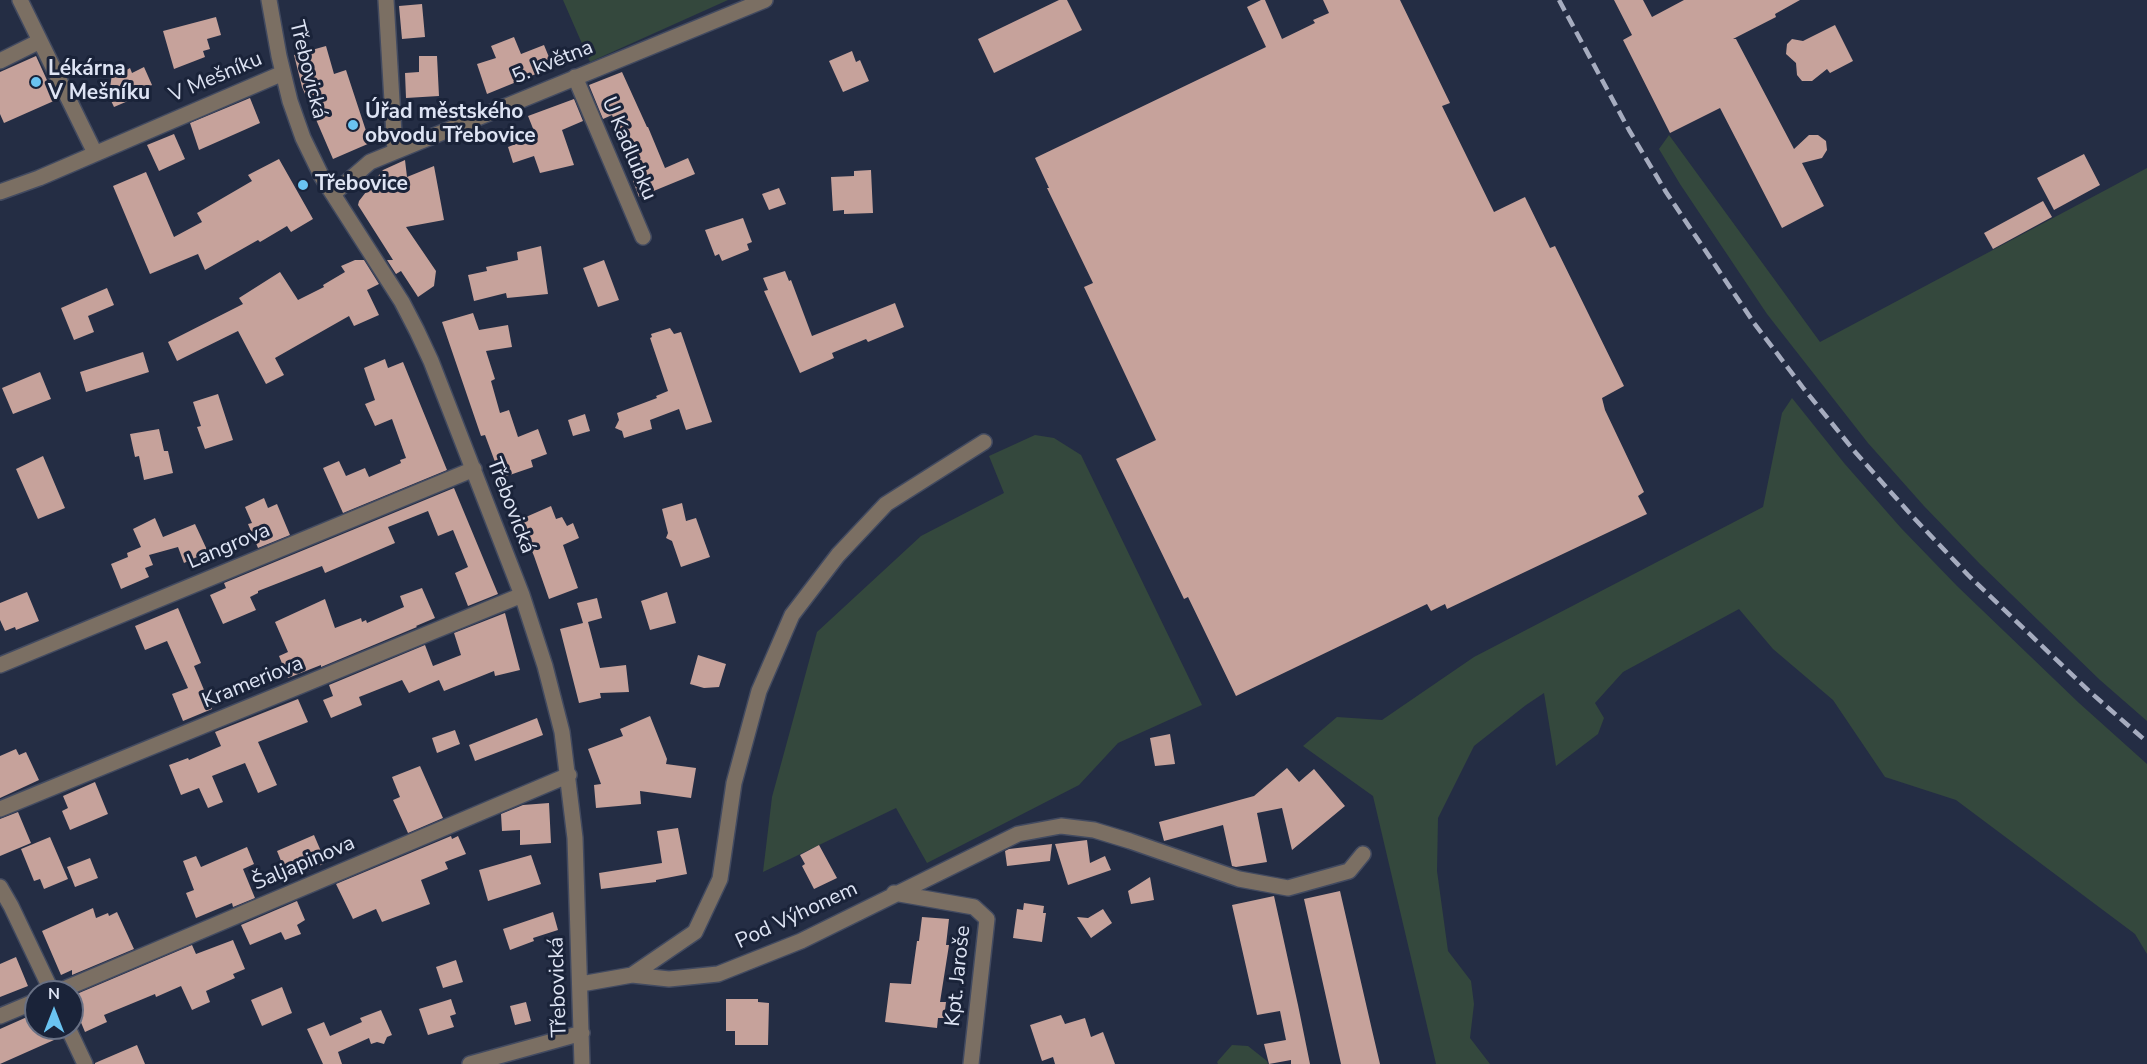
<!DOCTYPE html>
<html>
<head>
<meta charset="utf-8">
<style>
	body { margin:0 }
	#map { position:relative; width:2147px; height:1064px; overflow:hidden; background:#242d44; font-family:"Nunito Sans",sans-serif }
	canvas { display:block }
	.north { position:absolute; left:24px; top:980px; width:60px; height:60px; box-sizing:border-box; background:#1a2339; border:2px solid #687084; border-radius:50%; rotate:0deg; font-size:16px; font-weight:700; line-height:24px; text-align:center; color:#dee4f4 }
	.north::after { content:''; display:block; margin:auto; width:21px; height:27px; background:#6ac3f1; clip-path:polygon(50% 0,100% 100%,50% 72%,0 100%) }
</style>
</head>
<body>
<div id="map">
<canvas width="2147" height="1064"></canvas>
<div class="north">N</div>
</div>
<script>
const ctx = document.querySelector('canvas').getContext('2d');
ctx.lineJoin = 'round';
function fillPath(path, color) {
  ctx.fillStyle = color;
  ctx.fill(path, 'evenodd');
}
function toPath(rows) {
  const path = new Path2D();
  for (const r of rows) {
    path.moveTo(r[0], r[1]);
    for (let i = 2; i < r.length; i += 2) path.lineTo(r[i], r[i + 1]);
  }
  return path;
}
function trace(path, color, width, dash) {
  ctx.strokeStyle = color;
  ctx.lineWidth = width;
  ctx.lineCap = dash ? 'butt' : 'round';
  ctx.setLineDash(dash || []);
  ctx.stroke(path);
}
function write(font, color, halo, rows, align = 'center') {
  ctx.font = font + ' "Nunito Sans",sans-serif';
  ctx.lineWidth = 6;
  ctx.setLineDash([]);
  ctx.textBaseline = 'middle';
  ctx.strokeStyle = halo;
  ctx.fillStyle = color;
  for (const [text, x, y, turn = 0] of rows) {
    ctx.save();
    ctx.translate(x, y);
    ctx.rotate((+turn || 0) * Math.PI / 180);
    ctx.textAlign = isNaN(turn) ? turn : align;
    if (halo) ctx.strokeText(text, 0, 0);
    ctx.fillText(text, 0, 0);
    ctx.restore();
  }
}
const green = toPath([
	[563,0,728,0,590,62],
	[1669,135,1820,342,2147,168,2147,721,2100,680,1980,564,1924,506,1868,443,1767,314,1680,184,1659,149],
	[1792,398,1844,463,1901,528,1957,586,2079,703,2147,764,2147,954,2135,934,1956,800,1885,777,1833,700,1773,649,1739,609,1623,672,1595,703,1604,718,1598,734,1556,766,1544,693,1526,705,1474,746,1438,818,1437,871,1448,951,1471,981,1474,1004,1470,1038,1490,1064,1436,1064,1373,796,1303,746,1337,717,1382,720,1474,657,1763,507,1782,413],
	[1035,435,1054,438,1081,455,1202,705,1118,743,1079,785,927,863,896,808,763,872,772,797,817,632,921,536,1004,493,989,456],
	[1232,1045,1248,1046,1267,1061,1268,1064,1218,1064,1217,1062]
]);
const building = toPath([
	[1059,0,1067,0,1082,30,994,73,978,39],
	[1261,0,1265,0,1282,39,1315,23,1313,20,1329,13,1323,0,1400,0,1450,103,1442,106,1494,212,1525,197,1550,248,1555,246,1624,386,1602,398,1605,410,1644,492,1638,496,1647,514,1447,609,1445,604,1431,611,1427,604,1236,696,1188,597,1184,599,1116,459,1156,440,1084,287,1093,283,1047,188,1049,188,1035,158,1266,47,1247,7],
	[1614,0,1643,0,1652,17,1684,0,1800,0,1775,14,1776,17,1733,39,1736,39,1794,149,1809,135,1818,135,1826,141,1827,150,1822,158,1802,163,1824,206,1782,228,1720,108,1670,133,1623,40,1632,35],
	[422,4,425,37,402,39,399,6],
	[216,17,221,35,207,39,210,49,203,51,205,57,174,69,163,31],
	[1835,25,1853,61,1830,73,1827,69,1812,81,1802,81,1797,75,1796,63,1786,54,1787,44,1792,39,1803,41],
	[514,37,521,54,544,45,553,67,487,94,477,64,496,58,491,46],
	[326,46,334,74,346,70,370,143,333,159,302,87,294,55],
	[852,51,856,62,860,60,869,81,843,92,829,61],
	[36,56,56,100,4,123,0,114,0,72],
	[419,56,437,56,439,96,406,98,405,73,419,72],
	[113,67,121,73,130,68,132,73,144,67,152,85,140,91,142,95,114,107,106,90,110,88],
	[622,72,647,127,648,127,665,168,688,158,695,174,639,197,633,181,638,179,612,115,603,119,589,85],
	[250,98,260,123,199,150,190,123],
	[574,99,583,121,562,130,574,165,540,173,534,156,513,163,508,147,536,136,528,116],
	[174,134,185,159,159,171,147,145],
	[2084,154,2100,185,2054,210,2037,178],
	[279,159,313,219,291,232,287,226,260,242,258,240,205,270,198,254,150,274,113,186,146,172,174,237,202,222,197,213,252,181,248,175],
	[405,160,407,177,434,166,444,220,406,227,436,271,434,286,418,297,401,271,396,274,387,260,393,260,358,205,359,201,383,170],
	[871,170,873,213,844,214,844,210,833,211,831,177,854,176,854,171],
	[779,188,786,204,769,210,762,194],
	[2043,201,2052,217,1993,249,1984,233],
	[743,218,752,242,747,244,749,250,722,261,719,254,715,256,705,230],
	[541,246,548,294,507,298,506,293,474,301,468,275,487,271,486,267,518,260,517,252],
	[355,260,364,260,379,284,367,290,379,315,354,326,349,316,275,358,284,375,266,384,238,331,177,361,168,342,243,304,239,298,280,272,298,300,324,287,323,285,345,272,341,266],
	[604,260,619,300,598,307,583,268],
	[785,271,789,281,791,280,812,336,895,303,904,327,868,342,866,339,832,353,834,358,800,373,764,291,768,290,763,278],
	[107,288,114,305,88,316,94,332,74,340,61,308],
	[473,313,479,330,508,325,512,347,486,351,495,379,491,381,500,413,509,410,518,437,538,429,547,454,531,460,533,467,501,478,485,435,481,436,442,322],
	[670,328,674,334,681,332,712,422,686,430,679,409,650,420,652,429,624,438,622,431,615,428,619,420,617,413,657,398,656,396,668,391,650,338,652,337,651,334],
	[143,352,149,372,86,392,80,372],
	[385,359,388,368,403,362,447,470,343,513,323,468,339,461,346,476,365,468,369,477,401,463,400,460,406,458,392,419,375,426,365,404,375,400,364,368],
	[40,372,51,399,13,414,2,388],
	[218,394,233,440,205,449,197,427,201,426,193,402],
	[585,414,590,431,573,436,568,420],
	[159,429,164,451,168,451,173,473,144,480,139,456,135,457,130,434],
	[43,456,65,508,38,519,16,469],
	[454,488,498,594,468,606,455,573,468,567,453,530,438,536,428,511,388,527,395,543,325,573,322,566,258,591,258,593,250,597,256,610,223,624,210,595,226,588,224,583],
	[264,498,268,508,277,504,290,535,258,548,248,524,252,523,245,507],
	[682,503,686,521,696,518,710,557,681,567,672,541,666,538,668,533,662,509],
	[551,506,556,519,562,517,567,526,573,523,579,538,563,545,578,588,549,599,534,556,519,520],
	[155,518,163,537,195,524,208,552,184,563,178,547,149,555,153,565,145,568,149,577,121,589,111,564,128,557,127,553,141,547,133,529],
	[422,588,435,618,416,626,417,627,321,667,321,665,288,678,279,656,288,652,275,622,325,599,335,628,361,618,362,622,366,620,367,623,404,607,400,596],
	[27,592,39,621,16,630,15,627,5,631,0,620,0,603],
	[667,592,676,623,650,630,641,601],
	[597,598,602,618,588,622,600,668,626,665,629,692,600,693,601,698,579,703,560,629,583,623,577,603],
	[178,608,201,663,194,666,212,709,183,721,172,694,188,688,167,641,145,650,135,626],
	[505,613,520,670,495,676,494,671,444,691,439,680,409,693,402,680,359,697,362,705,331,718,323,700,333,696,329,685,425,645,433,666,461,655,454,633],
	[698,655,726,664,719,687,704,688,690,684],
	[298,699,308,722,258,742,277,785,258,793,245,763,212,776,223,802,208,808,199,788,181,795,169,765,188,758,189,760,221,746,215,732],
	[650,716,667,759,666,764,696,768,691,798,640,791,641,804,596,808,594,785,601,784,588,749,623,736,620,729],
	[537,718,543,735,475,761,469,745],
	[455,730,460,744,437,753,432,738],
	[1170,734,1175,764,1155,766,1150,738],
	[16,749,19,755,26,752,39,780,0,798,0,756],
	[420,766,443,818,408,833,393,800,400,797,392,777],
	[1287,768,1299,782,1314,769,1345,806,1292,850,1282,808,1257,813,1267,862,1236,867,1232,866,1223,825,1164,841,1159,822,1254,796],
	[95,782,108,814,70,830,62,811,68,808,63,796],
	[549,803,551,843,520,845,520,830,502,831,501,814,523,805],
	[18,812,31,843,0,856,0,819],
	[678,828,687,874,656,880,656,882,601,889,599,873,662,863,657,831],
	[314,835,326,863,288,878,277,851],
	[451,836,452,839,458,836,466,854,445,862,448,869,421,880,430,904,382,922,376,909,353,919,336,884],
	[50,837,68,879,44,889,40,879,34,881,21,849],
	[1087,840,1090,863,1105,856,1111,870,1068,885,1055,844],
	[1052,844,1050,861,1007,866,1005,851,1009,849],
	[819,845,837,878,814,889,802,866,805,864,800,855],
	[247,847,254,864,243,869,255,898,233,907,232,903,196,918,186,893,194,890,183,861,196,856,201,867],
	[531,855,541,884,488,901,479,870],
	[90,858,98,878,75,887,67,867],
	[1150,877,1154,900,1131,904,1128,891],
	[1340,891,1372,1030,1380,1064,1341,1064,1304,899],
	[1274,896,1298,1005,1310,1064,1291,1064,1291,1060,1269,1064,1264,1044,1286,1040,1280,1011,1257,1015,1232,905],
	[297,901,305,920,297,925,301,934,285,940,281,932,250,945,241,925],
	[1024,903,1044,906,1043,913,1046,913,1042,942,1013,938,1017,909,1023,910],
	[93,908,96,918,108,913,109,916,117,912,134,949,72,975,72,970,61,975,42,931],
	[1103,909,1112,923,1091,938,1077,917,1088,918],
	[553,912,558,930,533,938,534,941,510,950,503,929],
	[922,917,949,919,946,945,949,945,940,1002,946,1002,944,1018,938,1018,937,1028,885,1022,890,983,911,984,917,941,919,941],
	[233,940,245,969,233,974,235,978,206,991,210,1002,192,1010,181,986,156,997,155,994,104,1015,107,1022,85,1032,72,1001,72,996,192,945,196,954],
	[16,957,28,986,0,997,0,964],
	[456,960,463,982,443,988,436,967],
	[282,987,292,1013,262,1026,251,1000],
	[451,999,456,1014,450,1016,454,1027,428,1035,419,1009],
	[726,999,758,999,758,1002,769,1003,768,1045,735,1045,735,1031,726,1031],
	[526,1002,531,1021,515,1025,510,1006],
	[381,1010,392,1035,387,1037,384,1044,377,1042,371,1044,369,1038,338,1052,342,1064,323,1064,307,1029,324,1022,330,1036,362,1022,360,1018],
	[36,1013,36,1028,49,1028,54,1040,0,1064,0,1029],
	[1061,1015,1065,1024,1085,1018,1091,1037,1103,1032,1115,1064,1055,1064,1053,1057,1042,1061,1030,1025],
	[137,1045,145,1064,95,1064,95,1063]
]);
const minor = toPath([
	[20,0,95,153],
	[269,0,279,56,290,101,303,138,322,177,402,302,417,331,431,361,522,595,545,666,562,732,575,838,582,1064],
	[386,0,395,151],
	[0,61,40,41],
	[575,77,643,237],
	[0,192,39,178,283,73],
	[333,194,370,162,765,0],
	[0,665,474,469],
	[0,809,522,595],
	[0,887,11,906,52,992],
	[894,893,974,907,987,919,971,1064],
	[632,975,695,932,720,879,734,783,759,691,792,615,838,555,886,504,984,442],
	[581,984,632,975,669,979,718,974,801,941,1018,834,1061,826,1094,830,1130,841,1239,879,1288,888,1349,871,1363,854],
	[57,992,569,775],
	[0,1016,36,1001],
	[68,1028,85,1064],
	[470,1064,582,1033]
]);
const rail = toPath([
	[1559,0,1629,130,1666,192,1754,323,1804,389,1856,453,1913,517,1968,575,2089,691,2147,742]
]);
const markers = [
	[36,82,6,"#6ac3f1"],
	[353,125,6,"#6ac3f1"],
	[303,185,6,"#6ac3f1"]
];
const streetNames = [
	["5. května",553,63,-22],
	["Třebovická",307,70,76],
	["V Mešníku",216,78,-23],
	["U Kadlubku",628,149,67],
	["Třebovická",510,506,69],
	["Langrova",229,547,-23],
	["Krameriova",253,683,-22],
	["Šaljapinova",304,864,-23],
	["Pod Výhonem",797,916,-25],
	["Kpt. Jaroše",959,976,-84],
	["Třebovická",559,987,-92]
];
const poiNames = [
	["Lékárna",48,70],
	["V Mešníku",48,94],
	["Úřad městského",365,113],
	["obvodu Třebovice",365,137],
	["Třebovice",315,185]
];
fillPath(green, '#34483d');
fillPath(building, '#c6a29b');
trace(minor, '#424a60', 18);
trace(minor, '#7b6f63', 15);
trace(rail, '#a6acbf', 4.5, [12, 6]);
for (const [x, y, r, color] of markers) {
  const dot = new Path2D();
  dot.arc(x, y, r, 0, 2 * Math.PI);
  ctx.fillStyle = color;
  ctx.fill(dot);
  trace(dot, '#1a2339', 2);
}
write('21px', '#dee4f4', '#1a2339', streetNames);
write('bold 21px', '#dee4f4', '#1a2339', poiNames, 'left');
</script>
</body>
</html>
